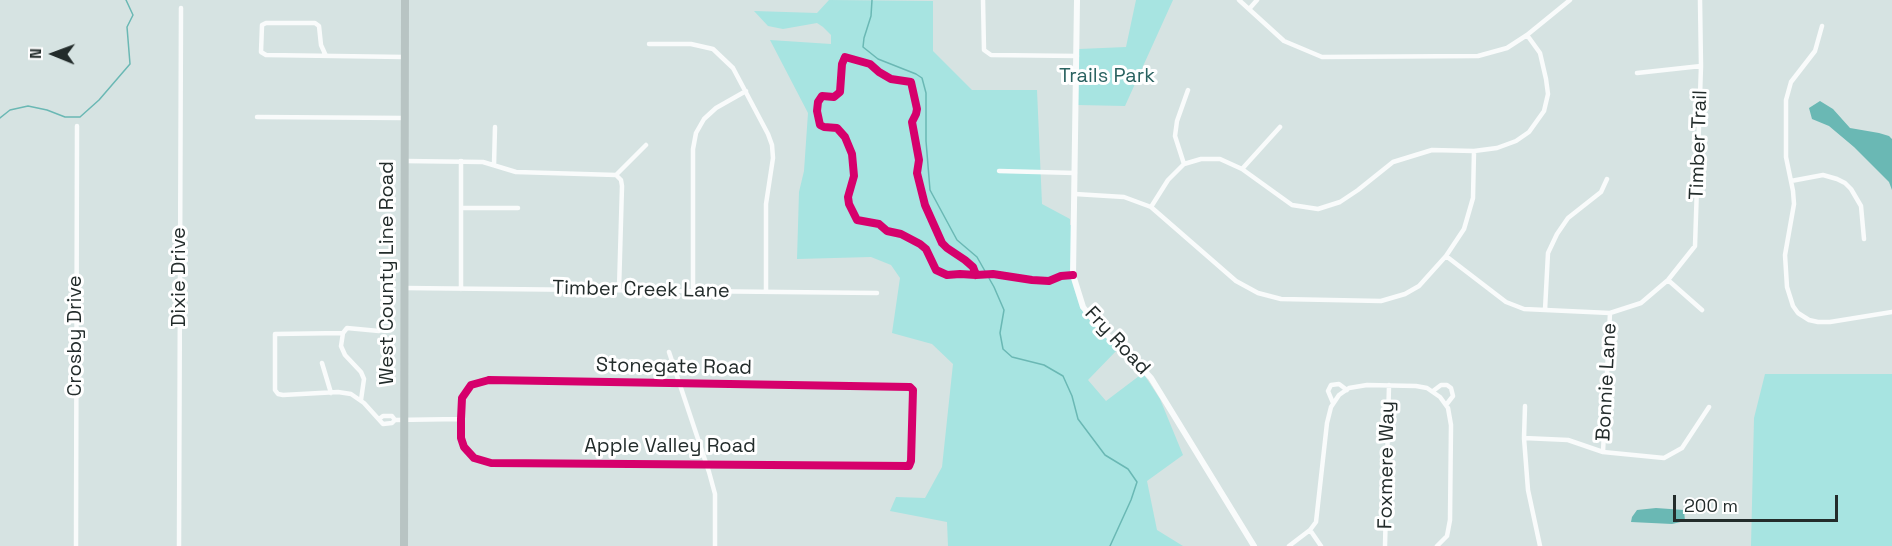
<!DOCTYPE html>
<html>
<head>
<meta charset="utf-8">
<style>
	body { margin:0 }
	#map { position:relative; width:1892px; height:546px; overflow:hidden; background:#d6e3e2; font-family:"Space Grotesk",sans-serif }
	canvas { display:block }
	.north { position:absolute; left:24px; top:24px; width:60px; height:60px; -webkit-text-stroke:4px #fff; paint-order:stroke; rotate:271deg; font-size:16px; font-weight:700; line-height:24px; text-align:center; color:#232c2b }
	.north::after { content:''; display:block; margin:auto; width:21px; height:27px; background:#232c2b; clip-path:polygon(50% 0,100% 100%,50% 72%,0 100%) }
	.scale { position:absolute; left:1673px; top:495px; width:165px; height:27px; box-sizing:border-box; border:3px solid #232c2b; border-top:0; padding-left:8px; font-size:18px; line-height:21px; white-space:nowrap; color:#232c2b; -webkit-text-stroke:4px #fff; paint-order:stroke }
</style>
</head>
<body>
<div id="map">
<canvas width="1892" height="546"></canvas>
<div class="north">N</div>
<div class="scale">200 m</div>
</div>
<script>
const ctx = document.querySelector('canvas').getContext('2d');
ctx.lineJoin = 'round';
function fillPath(path, color) {
  ctx.fillStyle = color;
  ctx.fill(path, 'evenodd');
}
function toPath(rows) {
  const path = new Path2D();
  for (const r of rows) {
    path.moveTo(r[0], r[1]);
    for (let i = 2; i < r.length; i += 2) path.lineTo(r[i], r[i + 1]);
  }
  return path;
}
function trace(path, color, width, dash) {
  ctx.strokeStyle = color;
  ctx.lineWidth = width;
  ctx.lineCap = dash ? 'butt' : 'round';
  ctx.setLineDash(dash || []);
  ctx.stroke(path);
}
function write(font, color, halo, rows, align = 'center') {
  ctx.font = font + ' "Space Grotesk",sans-serif';
  ctx.lineWidth = 6;
  ctx.setLineDash([]);
  ctx.textBaseline = 'middle';
  ctx.strokeStyle = halo;
  ctx.fillStyle = color;
  for (const [text, x, y, turn = 0] of rows) {
    ctx.save();
    ctx.translate(x, y);
    ctx.rotate((+turn || 0) * Math.PI / 180);
    ctx.textAlign = isNaN(turn) ? turn : align;
    if (halo) ctx.strokeText(text, 0, 0);
    ctx.fillText(text, 0, 0);
    ctx.restore();
  }
}
const green = toPath([
	[829,0,933,1,933,51,972,90,1037,90,1042,204,1070,219,1070,225,1074,225,1073,275,1083,307,1124,349,1118,349,1088,380,1106,401,1143,373,1160,399,1183,455,1147,481,1157,530,1183,546,948,546,947,522,890,511,896,497,925,498,942,467,953,364,932,344,892,333,900,278,891,265,871,257,797,259,799,192,804,171,808,113,770,40,831,44,831,35,823,27,817,23,783,29,768,26,754,11,817,13],
	[1136,0,1173,0,1125,106,1078,105,1079,49,1126,47],
	[1765,374,1892,374,1892,546,1751,546,1754,418]
]);
const water = toPath([
	[1820,101,1833,109,1850,128,1879,133,1889,136,1892,139,1892,190,1889,182,1854,147,1829,126,1812,119,1809,108],
	[1656,508,1684,510,1685,521,1672,524,1631,522,1632,517,1637,510]
]);
const stream = toPath([
	[872,0,871,16,864,38,863,47,878,59,916,74,922,78,926,93,926,141,930,190,957,240,977,257,994,287,1004,310,1000,333,1003,349,1012,357,1044,365,1063,376,1072,396,1078,419,1105,455,1128,469,1137,482,1131,500,1110,546],
	[0,118,10,110,28,106,47,110,65,117,80,117,99,100,130,64,127,27,133,15,126,0]
]);
const minor = toPath([
	[983,0,984,50,991,55,1077,56],
	[1239,0,1284,41,1322,57,1478,56,1507,48,1527,35,1570,0],
	[1250,8,1257,0],
	[1822,26,1815,51,1791,82,1786,100,1786,157,1793,191,1794,204,1785,255,1787,287,1793,306,1798,313,1809,320,1818,322,1830,322,1892,312],
	[649,44,691,44,713,49,733,68,768,134,772,145,773,158,766,204,766,292],
	[326,56,321,45,319,26,315,23,266,23,262,25,261,52,266,55,404,57],
	[1637,73,1701,66],
	[257,117,404,118],
	[405,161,483,162,516,172,616,175],
	[461,161,461,289],
	[1184,164,1175,136,1177,121,1188,90],
	[494,165,495,127],
	[1242,169,1280,127],
	[999,171,1075,173],
	[616,175,621,180,622,186,619,290],
	[616,175,646,145],
	[1791,181,1823,175,1837,179,1845,183,1851,189,1861,206,1864,239],
	[1075,194,1124,197,1151,207,1236,281,1258,293,1281,299,1381,301,1405,294,1419,286,1446,256,1464,229,1473,198,1474,151],
	[1151,207,1168,180,1184,164,1201,159,1220,159,1242,169,1292,205,1318,209,1340,202,1358,190,1393,162,1432,150,1474,151,1497,148,1516,141,1529,132,1544,111,1548,94,1546,79,1540,53,1527,35],
	[461,208,518,208],
	[1446,256,1506,302,1524,309,1610,313,1641,303,1668,280,1695,246,1701,66,1700,0],
	[1668,280,1702,310],
	[404,288,877,293],
	[693,291,693,149,696,133,704,119,716,108,746,91],
	[1545,310,1548,253,1557,234,1568,218,1601,192,1607,179],
	[379,331,347,328,343,333,275,334,275,390,278,394,283,395,338,392,351,394,364,403,383,424,392,423,395,420,461,419],
	[343,333,341,346,345,355,361,372,364,379,361,400],
	[669,352,709,472,715,494,715,546],
	[322,363,331,393],
	[489,380,910,387,913,390,911,461,909,466,491,463,474,458,464,447,461,438,461,419,462,398,471,385,489,380],
	[1433,391,1441,385,1447,385,1451,388,1453,396,1446,405],
	[1333,403,1328,391,1331,385,1339,384,1347,390],
	[1525,406,1524,438,1528,490,1540,546],
	[379,419,383,416,392,416,395,420],
	[1524,438,1568,440,1603,452,1664,458,1682,448,1709,407],
	[1603,452,1610,313],
	[1310,530,1321,546],
	[76,546,77,126],
	[179,546,181,8],
	[1289,546,1310,530,1316,522,1327,423,1331,407,1339,395,1349,388,1367,385,1416,386,1427,388,1440,397,1448,408,1451,425,1450,520,1447,536,1437,546],
	[1385,546,1389,385]
]);
const tertiary = toPath([
	[1077,0,1073,275,1083,307,1102,331,1124,349,1151,378,1254,546]
]);
const primary = toPath([
	[404,546,405,0]
]);
const cycleway = toPath([
	[976,275,973,267,965,260,947,248,942,243,925,205,917,173,919,160,912,122,916,114,917,109,911,82,891,79,879,72,870,64,845,57,842,64,840,92,834,97,822,96,818,102,817,111,820,125,824,127,837,128,845,137,852,154,854,176,848,197,849,204,857,220,879,224,887,231,901,234,920,244,926,249,936,270,947,275,960,274,976,275,993,274,1032,280,1049,281,1061,276,1073,275],
	[489,380,910,387,913,390,911,461,909,466,491,463,474,458,464,447,461,438,461,419,462,398,471,385,489,380]
]);
const parkNames = [
	["Trails Park",1107,77]
];
const streetNames = [
	["Timber Trail",1699,145,-88],
	["West County Line Road",388,273,-90],
	["Dixie Drive",180,277,-90],
	["Timber Creek Lane",641,290,1],
	["Crosby Drive",76,336,-90],
	["Fry Road",1117,341,47],
	["Stonegate Road",674,367,1],
	["Bonnie Lane",1607,382,-87],
	["Apple Valley Road",670,447],
	["Foxmere Way",1387,465,-89]
];
fillPath(green, '#a7e4e1');
fillPath(water, '#6ab8b4');
trace(stream, '#6ab8b4', 1.5);
trace(minor, '#f9fbfb', 4.5);
trace(tertiary, '#f9fbfb', 6);
trace(primary, '#b8c4c3', 8);
trace(cycleway, '#d6006c', 8);
write('20px', '#2a6260', '#fff', parkNames);
write('20px', '#232c2b', '#fff', streetNames);
</script>
</body>
</html>
